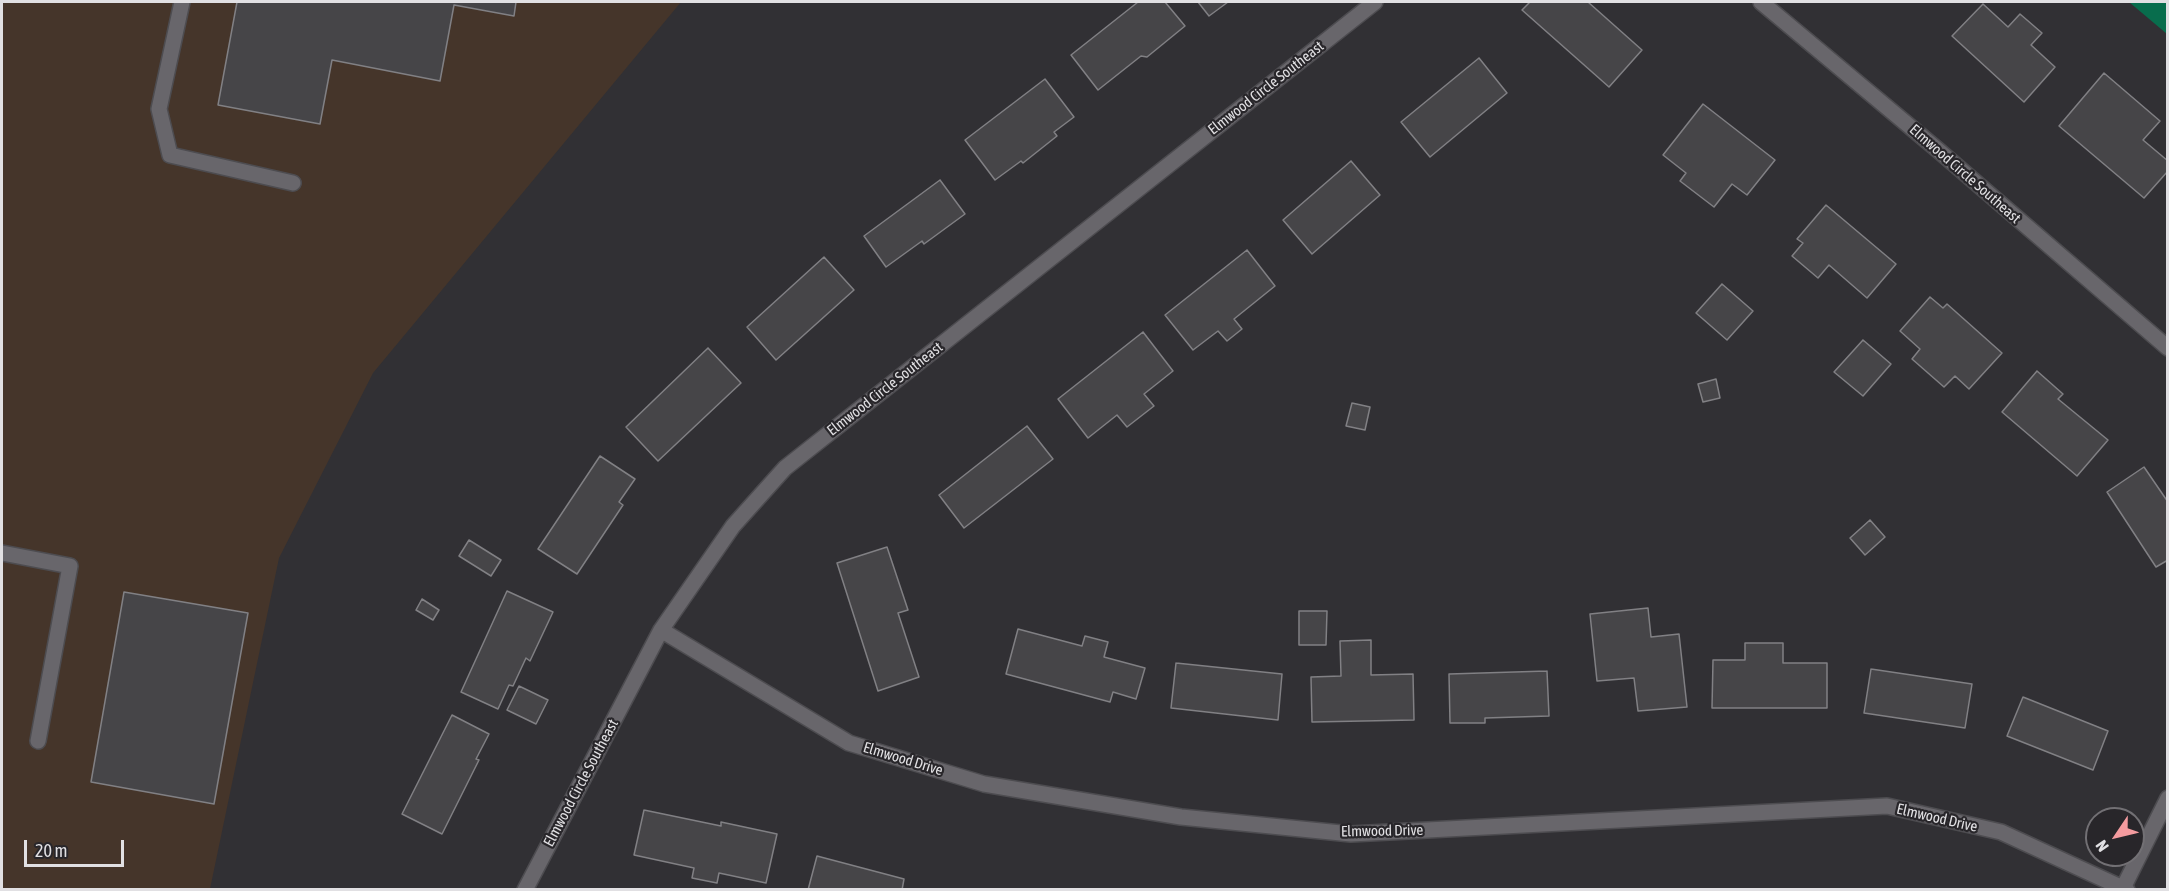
<!DOCTYPE html>
<html>
<head>
<meta charset="utf-8">
<style>
	body { margin:0 }
	#map { position:relative; width:2169px; height:891px; overflow:hidden; background:#313034; font-family:"Asap Condensed",sans-serif }
	canvas { display:block }
	.frame { position:absolute; inset:0; border:3px solid #e1e0e3; pointer-events:none }
	.north { position:absolute; left:2085px; top:807px; width:60px; height:60px; box-sizing:border-box; background:#28262a; border:2px solid #727074; border-radius:50%; rotate:235deg; font-size:16px; font-weight:700; line-height:24px; text-align:center; color:#e1e0e3 }
	.north::after { content:''; display:block; margin:auto; width:21px; height:27px; background:#f49b9f; clip-path:polygon(50% 0,100% 100%,50% 72%,0 100%) }
	.scale { position:absolute; left:24px; top:840px; width:100px; height:27px; box-sizing:border-box; border:3px solid #e1e0e3; border-top:0; padding-left:8px; font-size:18px; line-height:21px; white-space:nowrap; color:#e1e0e3; -webkit-text-stroke:4px #28262a; paint-order:stroke }
</style>
</head>
<body>
<div id="map">
<canvas width="2169" height="891"></canvas>
<div class="frame"></div>
<div class="north">N</div>
<div class="scale">20 m</div>
</div>
<script>
const ctx = document.querySelector('canvas').getContext('2d');
ctx.lineJoin = 'round';
function fillPath(path, color) {
  ctx.fillStyle = color;
  ctx.fill(path, 'evenodd');
}
function toPath(rows) {
  const path = new Path2D();
  for (const r of rows) {
    path.moveTo(r[0], r[1]);
    for (let i = 2; i < r.length; i += 2) path.lineTo(r[i], r[i + 1]);
  }
  return path;
}
function trace(path, color, width, dash) {
  ctx.strokeStyle = color;
  ctx.lineWidth = width;
  ctx.lineCap = dash ? 'butt' : 'round';
  ctx.setLineDash(dash || []);
  ctx.stroke(path);
}
function write(font, color, halo, rows, align = 'center') {
  ctx.font = font + ' "Asap Condensed",sans-serif';
  ctx.lineWidth = 4.5;
  ctx.setLineDash([]);
  ctx.textBaseline = 'middle';
  ctx.strokeStyle = halo;
  ctx.fillStyle = color;
  for (const [text, x, y, turn = 0] of rows) {
    ctx.save();
    ctx.translate(x, y);
    ctx.rotate((+turn || 0) * Math.PI / 180);
    ctx.textAlign = isNaN(turn) ? turn : align;
    if (halo) ctx.strokeText(text, 0, 0);
    ctx.fillText(text, 0, 0);
    ctx.restore();
  }
}
const commercial = toPath([
	[2,2,681,2,373,373,279,558,210,889,2,890]
]);
const forest = toPath([
	[2129,2,2167,2,2167,34]
]);
const building = toPath([
	[237,2,516,2,514,16,454,5,440,81,332,60,320,124,218,105,237,2],
	[1138,2,1165,2,1185,26,1147,57,1141,56,1098,90,1071,55,1138,2],
	[1198,2,1228,2,1209,16,1198,2],
	[1530,2,1588,2,1642,50,1609,87,1522,10,1530,2],
	[1983,4,2008,27,2020,14,2042,33,2031,45,2055,67,2024,102,1952,36,1983,4],
	[1479,58,1507,93,1430,157,1401,122,1479,58],
	[2104,73,2160,121,2143,140,2168,161,2168,171,2144,198,2059,126,2104,73],
	[1045,79,1074,117,1054,132,1057,136,1023,163,1021,161,995,180,965,140,1045,79],
	[1703,104,1775,160,1747,195,1732,184,1714,207,1680,181,1686,173,1663,155,1703,104],
	[1351,161,1380,195,1312,254,1283,220,1351,161],
	[940,180,965,214,924,244,922,241,886,267,864,236,940,180],
	[1826,205,1896,264,1867,298,1829,265,1818,278,1792,256,1803,243,1797,239,1826,205],
	[1247,250,1275,286,1234,319,1242,329,1227,341,1218,331,1193,350,1165,315,1247,250],
	[824,257,854,290,776,360,747,327,824,257],
	[1722,284,1753,311,1727,340,1696,313,1722,284],
	[1930,297,1943,308,1947,304,2002,353,1969,389,1955,376,1944,387,1912,359,1920,349,1900,331,1930,297],
	[1143,332,1173,371,1144,394,1154,406,1127,427,1117,415,1088,438,1058,399,1143,332],
	[1863,340,1891,364,1863,396,1834,372,1863,340],
	[708,348,741,383,658,461,626,427,708,348],
	[2037,371,2063,394,2058,399,2108,440,2077,476,2002,412,2037,371],
	[1716,379,1720,398,1703,402,1698,384,1716,379],
	[1352,403,1370,407,1365,430,1346,426,1352,403],
	[1027,426,1053,459,964,528,939,495,1027,426],
	[600,456,635,479,619,502,623,505,577,574,538,549,600,456],
	[2144,467,2168,502,2168,560,2156,567,2107,492,2144,467],
	[1870,520,1885,537,1865,555,1850,538,1870,520],
	[469,540,501,560,491,576,459,556,469,540],
	[887,547,908,610,898,613,919,677,878,691,837,563,887,547],
	[507,591,553,612,530,661,526,658,513,686,509,685,498,709,461,692,507,591],
	[124,592,248,613,214,804,91,782,124,592],
	[422,599,439,610,433,620,416,610,422,599],
	[1648,608,1651,637,1679,634,1687,707,1638,711,1634,678,1597,681,1590,614,1648,608],
	[1299,611,1327,611,1326,645,1299,645,1299,611],
	[1018,629,1082,646,1085,636,1108,642,1104,657,1145,668,1136,699,1113,692,1110,702,1006,674,1018,629],
	[1371,640,1371,675,1413,674,1414,720,1312,722,1311,677,1341,676,1340,641,1371,640],
	[1745,643,1783,643,1783,663,1827,663,1827,708,1712,708,1713,660,1745,660,1745,643],
	[1176,663,1282,674,1278,720,1171,708,1176,663],
	[1871,669,1972,684,1965,728,1864,713,1871,669],
	[1547,671,1549,716,1485,718,1485,723,1450,723,1449,674,1547,671],
	[519,686,548,700,536,724,507,710,519,686],
	[2023,697,2108,731,2093,770,2007,736,2023,697],
	[452,715,489,734,476,759,479,760,442,834,402,814,452,715],
	[644,810,721,826,721,822,777,834,766,883,719,873,717,883,692,878,694,868,634,855,644,810],
	[817,856,904,879,902,890,808,890,817,856]
]);
const minor = toPath([
	[182,2,159,109,170,155,293,183],
	[1761,2,1938,150,2168,348],
	[2,553,70,566,38,741],
	[661,630,849,743,984,784,1181,817,1351,834,1887,806,2001,832,2127,890],
	[525,890,661,630,733,526,785,468,1375,2],
	[2122,890,2168,798]
]);
const streetNames = [
	["Elmwood Circle Southeast",1266,88,-38],
	["Elmwood Circle Southeast",1965,174,41],
	["Elmwood Circle Southeast",885,389,-38],
	["Elmwood Drive",903,759,17],
	["Elmwood Circle Southeast",581,783,-62],
	["Elmwood Drive",1937,818,13],
	["Elmwood Drive",1382,831,-1]
];
fillPath(commercial, '#45352a');
fillPath(forest, '#086d4d');
fillPath(building, '#464548');
trace(building, '#818084', 1.5);
trace(minor, '#4d4c50', 18);
trace(minor, '#68666b', 15);
write('15px', '#e1e0e3', '#28262a', streetNames);
</script>
</body>
</html>
